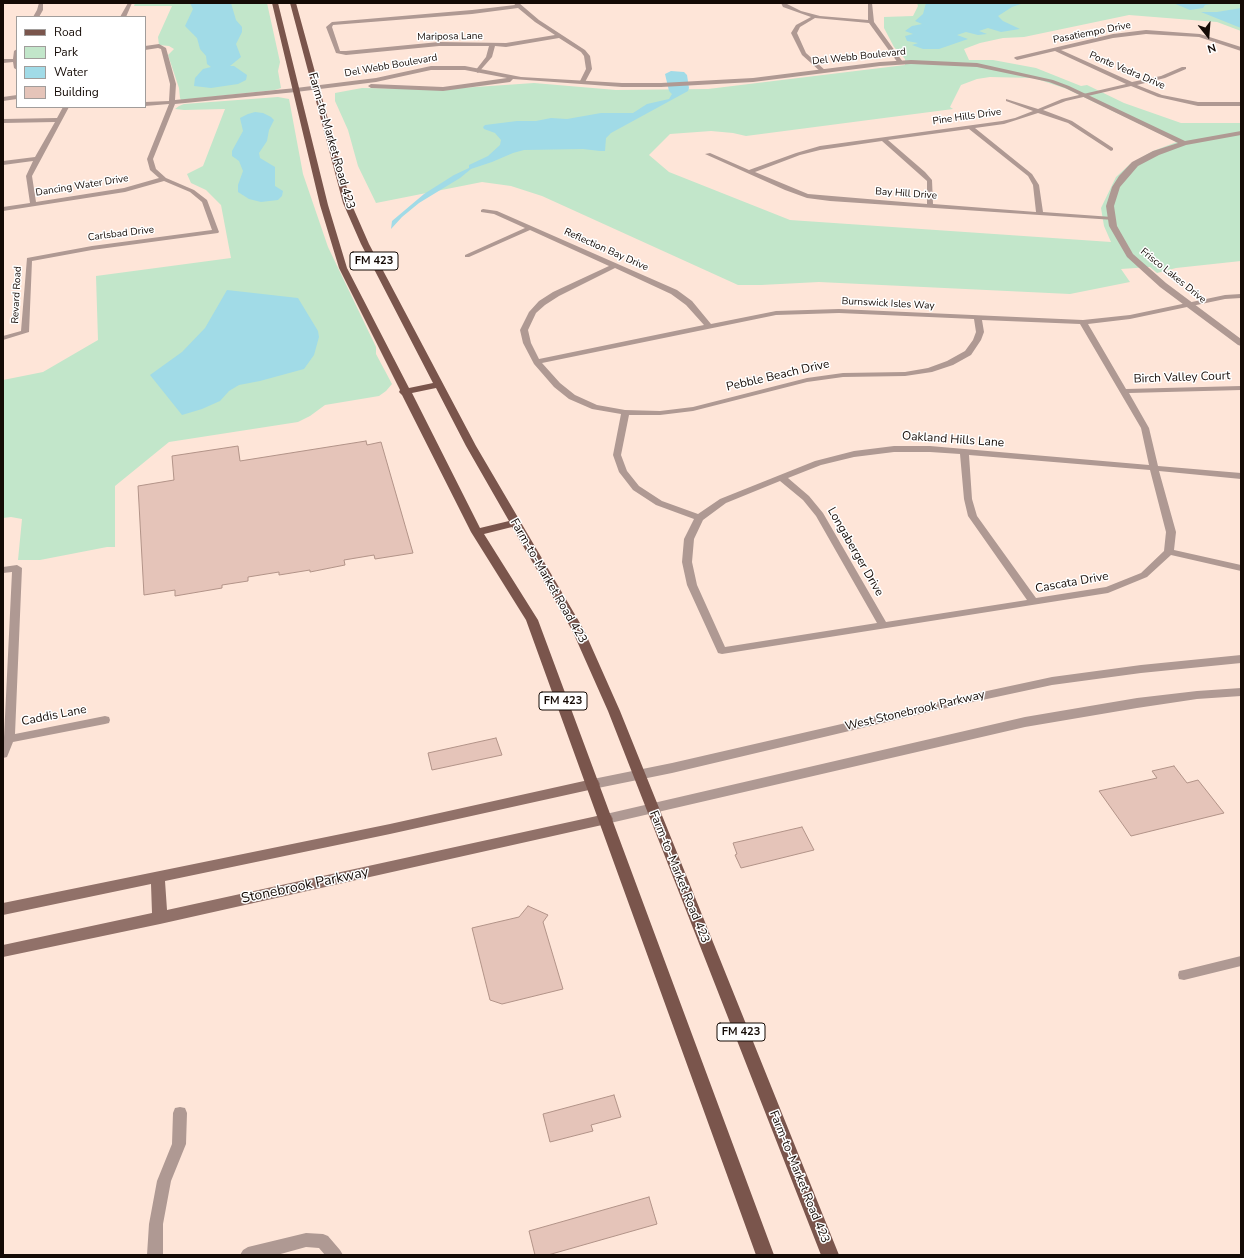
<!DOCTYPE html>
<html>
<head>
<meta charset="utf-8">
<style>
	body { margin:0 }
	#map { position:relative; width:1244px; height:1258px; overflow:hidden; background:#fee5d8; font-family:"Nunito Sans",sans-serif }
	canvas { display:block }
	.frame { position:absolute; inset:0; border:4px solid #140a05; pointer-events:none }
	.legend { position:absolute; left:16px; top:16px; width:130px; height:92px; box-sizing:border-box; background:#fff; border:1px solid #a19d9b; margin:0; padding:5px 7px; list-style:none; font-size:12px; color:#140a05 }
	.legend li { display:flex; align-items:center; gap:8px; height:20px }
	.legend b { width:20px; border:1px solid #a19d9b }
	.north { position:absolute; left:1188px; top:16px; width:40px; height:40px; -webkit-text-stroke:3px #fff; paint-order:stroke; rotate:163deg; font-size:11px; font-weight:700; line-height:16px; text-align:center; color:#140a05 }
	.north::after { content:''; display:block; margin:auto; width:14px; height:18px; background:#140a05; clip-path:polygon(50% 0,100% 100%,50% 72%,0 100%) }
</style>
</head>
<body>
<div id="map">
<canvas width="1244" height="1258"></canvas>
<div class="frame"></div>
<ul class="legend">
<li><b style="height:5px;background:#7a554c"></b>Road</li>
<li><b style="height:11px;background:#c2e6ca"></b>Park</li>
<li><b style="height:11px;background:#a1dbe7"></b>Water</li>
<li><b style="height:11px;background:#e5c4b9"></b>Building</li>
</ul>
<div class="north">N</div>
</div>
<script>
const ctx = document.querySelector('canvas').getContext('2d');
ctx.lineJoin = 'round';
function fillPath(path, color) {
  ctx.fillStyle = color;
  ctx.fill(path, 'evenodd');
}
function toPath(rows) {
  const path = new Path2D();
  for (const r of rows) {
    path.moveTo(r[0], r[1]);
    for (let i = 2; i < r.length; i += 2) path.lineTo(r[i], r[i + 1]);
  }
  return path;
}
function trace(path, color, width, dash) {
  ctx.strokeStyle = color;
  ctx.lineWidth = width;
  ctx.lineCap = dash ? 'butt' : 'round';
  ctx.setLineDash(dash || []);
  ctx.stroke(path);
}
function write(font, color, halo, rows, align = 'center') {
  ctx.font = font + ' "Nunito Sans",sans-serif';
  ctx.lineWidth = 3;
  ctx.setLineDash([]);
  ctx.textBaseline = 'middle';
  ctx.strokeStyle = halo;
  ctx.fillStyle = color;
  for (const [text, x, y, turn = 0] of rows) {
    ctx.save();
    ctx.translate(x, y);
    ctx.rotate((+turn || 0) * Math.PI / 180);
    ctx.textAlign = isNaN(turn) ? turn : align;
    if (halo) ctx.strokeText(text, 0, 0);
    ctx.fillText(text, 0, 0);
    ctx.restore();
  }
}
const green = toPath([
	[135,3,267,3,280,62,278,71,281,88,275,90,181,100,180,98,179,88,168,55,174,49,169,46,159,45,158,37,172,6,134,6],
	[917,3,1241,3,1241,31,1217,22,1129,15,1024,37,1003,38,980,43,964,49,969,60,993,60,1036,68,1081,86,1087,85,1124,103,1181,123,1241,123,1241,261,1176,268,1157,273,1150,267,1121,269,1130,282,1070,294,819,282,761,285,738,285,542,196,511,186,482,182,376,203,358,166,348,130,335,101,335,93,362,88,419,89,461,88,534,83,616,90,708,89,905,65,905,59,894,47,884,28,884,17,913,16,918,6],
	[990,77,1034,78,1067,89,1177,142,1153,151,1130,164,1116,177,1101,208,1104,226,1111,242,790,220,669,172,649,155,670,134,711,131,733,133,746,136,953,109,950,107,961,85,977,79],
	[278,97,289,99,303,174,328,247,376,347,376,354,392,384,386,391,379,396,325,405,310,416,298,422,169,442,115,486,115,547,107,547,40,560,18,560,22,519,11,517,3,518,3,380,43,372,98,340,96,276,231,258,221,205,206,190,191,183,187,174,203,166,225,109,184,110,175,109,179,106,184,104]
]);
const water = toPath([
	[190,3,231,3,236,20,242,27,242,32,236,44,241,57,230,66,234,66,247,75,246,80,238,84,211,88,194,86,195,78,203,69,211,67,207,64,206,56,200,49,197,38,185,26,193,9],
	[926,3,1024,3,1012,7,998,16,1003,21,1020,29,1001,32,988,28,979,31,987,34,978,35,966,32,957,35,968,39,939,49,923,49,912,45,918,43,907,41,905,36,913,34,905,31,912,26,922,24,915,21,923,14],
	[1173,3,1217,3,1205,5,1203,8,1190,10],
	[1241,8,1241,28,1201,12,1217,12],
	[671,71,684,72,687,75,689,88,688,91,611,133,606,138,605,151,600,151,583,149,524,150,513,153,492,162,471,169,460,178,419,203,402,217,391,229,392,221,424,194,454,175,469,168,469,165,488,156,500,145,501,140,495,133,484,129,483,127,485,125,517,121,536,121,551,118,567,119,601,113,633,113,647,104,669,99,672,94,669,91,665,74],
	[255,112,263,113,271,117,274,120,269,130,267,141,259,153,260,158,275,167,275,186,283,191,282,196,278,200,261,202,249,199,238,192,238,185,243,171,239,161,232,156,232,151,243,131,240,118,248,114],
	[227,290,298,298,318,331,319,337,314,355,304,369,260,381,239,385,229,391,220,401,202,409,182,415,150,375,182,352,205,328]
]);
const building = toPath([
	[366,441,367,445,381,442,413,553,375,559,374,555,344,560,345,565,310,572,310,570,279,575,279,572,248,577,248,581,222,585,222,588,175,596,175,590,144,595,138,486,174,480,172,456,238,446,240,461,366,441],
	[496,738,502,755,432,770,428,753,496,738],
	[1174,766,1187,783,1198,780,1224,813,1131,836,1099,791,1157,778,1152,771,1174,766],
	[802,827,814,850,741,868,735,855,737,854,733,843,802,827],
	[528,906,548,915,543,922,563,989,502,1004,490,1000,472,928,519,917,528,906],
	[614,1095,621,1117,591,1125,593,1131,550,1142,543,1114,614,1095],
	[649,1197,657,1224,548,1255,535,1255,529,1231,649,1197]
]);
const minor = toPath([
	[39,3,43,3,43,10,39,17,33,17,37,10,39,3],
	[128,3,132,3,126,17,120,17,128,3],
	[514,3,519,3,539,20,585,50,590,56,592,69,584,84,579,83,586,69,584,56,581,52,559,38,506,47,495,46,492,57,478,73,475,71,486,57,489,46,439,46,346,55,336,53,326,27,332,22,472,10,515,5,514,3],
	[518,8,535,22,555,35,506,43,439,42,346,51,340,51,332,27,333,25,472,14,518,8],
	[781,3,785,3,801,11,820,16,868,20,868,3,872,3,874,22,903,62,898,63,869,23,815,18,800,27,797,33,806,53,826,71,821,72,802,55,791,33,796,25,811,17,783,7,781,3],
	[1146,30,1200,34,1241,47,1241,51,1199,37,1146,34,1113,38,1061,50,1132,82,1161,76,1182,67,1186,67,1186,69,1165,78,1137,85,1162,95,1198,102,1241,102,1241,106,1198,106,1158,97,1131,86,1066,101,1043,110,1072,121,1113,148,1113,150,1111,151,1068,123,1038,113,1004,124,975,128,1032,174,1039,185,1043,212,1112,217,1115,219,1114,220,830,201,807,198,785,190,705,154,710,153,749,170,796,153,820,146,1002,121,1015,118,1033,111,1006,101,1006,99,1038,109,1062,99,1126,84,1055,51,1017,60,1014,58,1015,57,1113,34,1146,30],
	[969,129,1028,176,1033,185,1036,212,933,204,932,180,925,172,888,140,969,129],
	[882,141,927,181,927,204,808,194,755,172,800,155,820,150,882,141],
	[159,44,166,48,176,84,175,100,296,88,299,90,296,92,175,104,153,159,156,169,166,178,194,190,207,200,219,232,218,233,92,250,32,261,29,332,3,340,3,336,21,331,27,258,92,246,212,230,202,202,190,192,164,181,125,192,3,211,3,207,30,203,26,176,33,161,3,165,3,161,35,157,55,122,3,123,3,119,57,118,63,107,69,107,32,176,36,202,124,188,159,178,150,170,147,159,169,104,145,106,145,102,169,101,170,84,161,49,158,48,145,50,145,46,159,44],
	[17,49,17,70,14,68,13,62,3,63,3,59,13,59,14,51,17,49],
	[17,95,17,99,3,101,3,97,17,95],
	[483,209,497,211,677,290,692,301,711,324,776,311,839,309,1083,320,1130,315,1225,295,1241,294,1241,298,1225,299,1130,319,1088,324,1126,389,1241,386,1241,390,1129,393,1149,428,1158,466,1241,473,1241,479,1159,471,1176,532,1174,550,1241,565,1241,571,1171,555,1147,577,1108,593,722,654,718,653,687,585,682,562,684,539,694,519,656,505,633,490,619,472,613,455,621,414,592,409,569,399,554,387,534,364,523,343,520,330,529,312,539,301,553,292,609,266,530,230,469,257,465,257,465,255,525,228,494,214,481,212,481,210,483,209],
	[615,268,671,294,686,305,704,325,539,359,531,343,528,330,536,313,545,305,559,296,615,268],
	[839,313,974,319,976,332,973,340,965,351,947,361,928,368,905,372,843,373,807,378,693,407,660,411,625,410,597,405,575,395,560,383,542,363,776,315,839,313],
	[982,320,1080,324,1141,428,1149,465,930,446,894,446,854,451,815,461,720,499,698,514,662,501,639,486,627,471,621,455,629,415,660,415,693,411,807,382,843,377,905,376,932,372,953,365,971,355,981,340,984,332,982,320],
	[894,452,930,452,960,454,964,499,968,516,1027,600,886,622,823,513,809,496,788,478,821,465,854,457,894,452],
	[969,455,1150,470,1166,532,1164,551,1141,573,1106,587,1036,598,977,516,972,499,969,455],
	[780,481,803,500,816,516,877,623,725,647,697,585,692,562,694,539,703,520,726,503,780,481],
	[17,565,22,568,15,734,105,716,109,717,110,720,109,723,105,724,13,742,7,757,3,758,12,572,3,573,3,567,17,565],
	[1241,956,1241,966,1184,980,1179,979,1178,975,1179,971,1184,970,1241,956],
	[180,1107,185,1108,187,1113,186,1144,171,1181,163,1224,163,1255,147,1255,149,1224,157,1181,172,1144,173,1113,175,1108,180,1107],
	[306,1233,323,1234,328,1236,340,1250,343,1255,325,1255,319,1248,306,1247,277,1255,240,1255,243,1250,248,1247,306,1233]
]);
const tertiary = toPath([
	[911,60,977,63,1053,80,1069,86,1185,141,1241,131,1241,135,1186,145,1159,155,1138,166,1120,187,1114,206,1117,226,1133,254,1166,283,1241,339,1241,346,1238,345,1160,287,1127,257,1109,226,1106,206,1112,187,1119,176,1132,162,1153,151,1178,143,1065,88,1049,82,977,67,911,64,880,66,753,82,661,87,622,87,513,79,510,82,443,91,371,88,368,86,371,84,443,87,507,78,465,70,431,70,376,82,296,92,293,90,296,88,376,78,431,66,465,66,521,77,622,83,661,83,753,78,880,62,911,60],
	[1241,655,1241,663,1141,673,1052,685,959,705,672,773,593,789,588,788,586,784,588,780,593,779,672,763,959,697,1052,677,1141,665,1241,655],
	[1241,688,1241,696,1197,699,1137,708,1025,727,606,824,601,823,599,819,601,815,606,814,1025,717,1137,698,1197,691,1241,688]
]);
const secondary = toPath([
	[593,779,598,780,600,784,598,788,390,834,165,881,167,910,606,814,611,815,613,819,611,823,160,924,3,957,3,945,152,913,151,884,3,915,3,903,390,824,593,779]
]);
const primary = toPath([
	[272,3,278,3,328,205,347,268,409,388,433,383,361,244,343,203,290,3,296,3,351,203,369,244,476,446,584,630,620,711,839,1255,821,1255,608,711,572,630,512,527,484,534,538,620,774,1255,756,1255,526,620,471,532,402,395,399,392,400,390,339,268,320,205,272,3],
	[436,388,466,446,509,521,480,528,412,393,436,388]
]);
const farStreetnames = [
	["Pasatiempo Drive",1092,33,-11],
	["Mariposa Lane",450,37,-1],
	["Del Webb Boulevard",859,57,-6],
	["Del Webb Boulevard",391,66,-10],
	["Ponte Vedra Drive",1127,71,23],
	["Pine Hills Drive",967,117,-8],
	["Dancing Water Drive",82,186,-9],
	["Bay Hill Drive",906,194,4],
	["Carlsbad Drive",121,234,-7],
	["Reflection Bay Drive",606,250,24],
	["Frisco Lakes Drive",1173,276,39],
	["Revard Road",17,295,-87],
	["Burnswick Isles Way",888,304,3]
];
const shields = [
	[374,261,48],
	[563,701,48],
	[741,1032,48]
];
const shieldNames = [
	["FM 423",374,261],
	["FM 423",563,701],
	["FM 423",741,1032]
];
const streetNames = [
	["Farm-to-Market Road 423",331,141,74],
	["Pebble Beach Drive",778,376,-13],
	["Birch Valley Court",1182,378,-2],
	["Oakland Hills Lane",953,440,4],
	["Longaberger Drive",855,552,60],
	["Farm-to-Market Road 423",548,581,60],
	["Cascata Drive",1072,583,-10],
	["West Stonebrook Parkway",915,711,-13],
	["Caddis Lane",54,716,-11],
	["Farm-to-Market Road 423",679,877,68],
	["Farm-to-Market Road 423",799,1177,68]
];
const nearStreetnames = [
	["Stonebrook Parkway",305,886,-12]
];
fillPath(green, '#c2e6ca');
fillPath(water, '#a1dbe7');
fillPath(building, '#e5c4b9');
trace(building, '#b29388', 1);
fillPath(minor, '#af9993');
fillPath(tertiary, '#af9993');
fillPath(secondary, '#917169');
fillPath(primary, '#7a554c');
write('10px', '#140a05', '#fff', farStreetnames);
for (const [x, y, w] of shields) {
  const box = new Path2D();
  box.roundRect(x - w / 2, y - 9, w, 18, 3);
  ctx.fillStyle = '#fff';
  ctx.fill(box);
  trace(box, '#140a05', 1);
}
write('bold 11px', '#140a05', null, shieldNames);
write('12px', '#140a05', '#fff', streetNames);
write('14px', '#140a05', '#fff', nearStreetnames);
</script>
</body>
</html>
